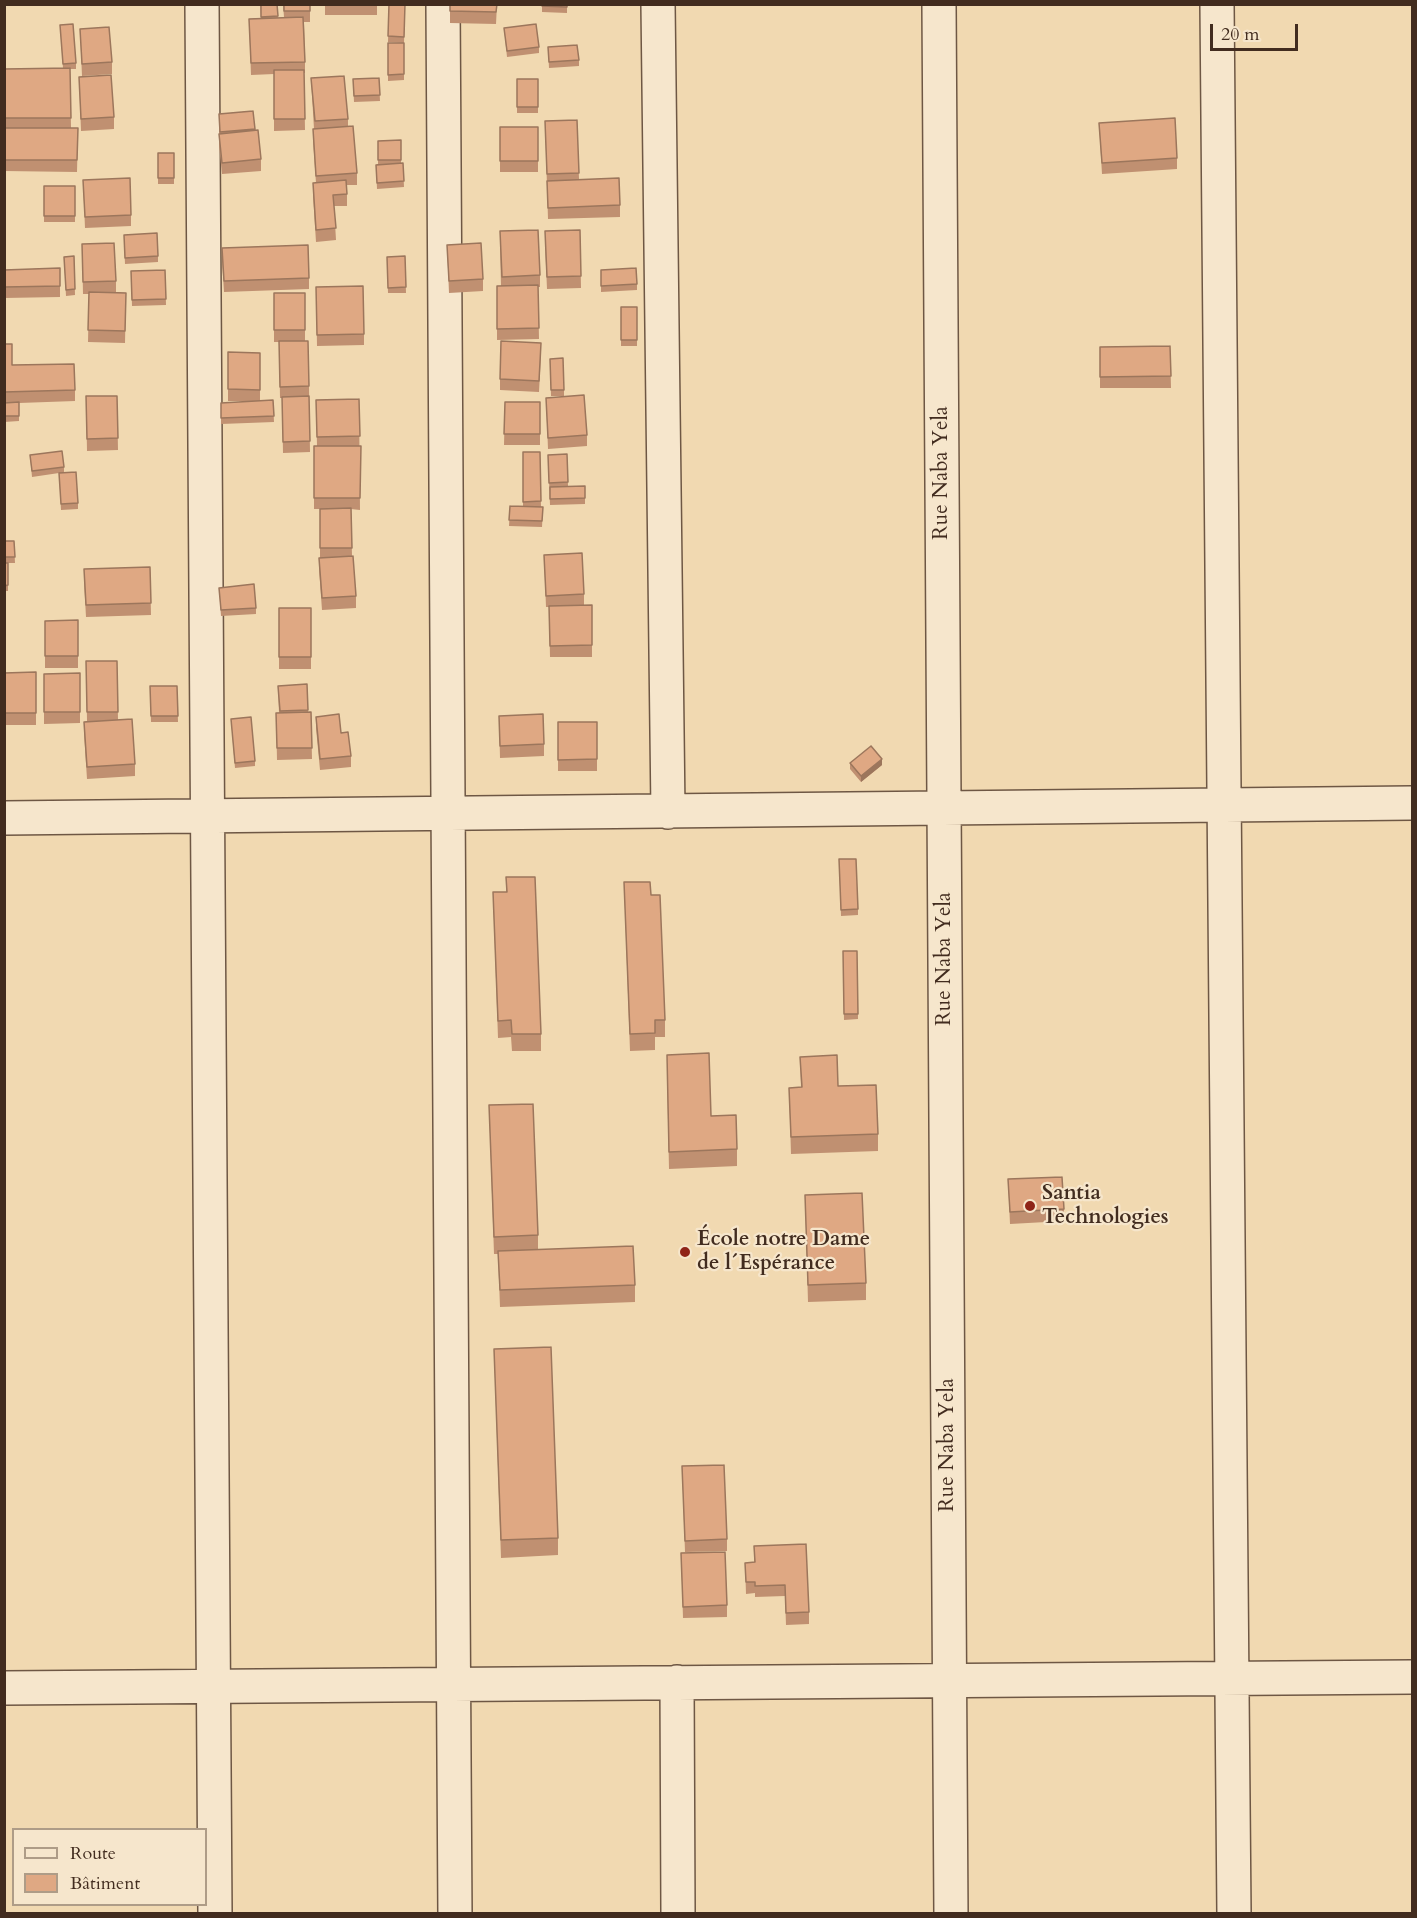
<!DOCTYPE html>
<html>
<head>
<meta charset="utf-8">
<style>
	body { margin:0 }
	#map { position:relative; width:1417px; height:1918px; overflow:hidden; background:#f1d9b1; font-family:Cardo,serif }
	canvas { display:block }
	.frame { position:absolute; inset:0; border:6px solid #422c1f; pointer-events:none }
	.legend { position:absolute; left:12px; top:1828px; width:195px; height:78px; box-sizing:border-box; background:#f6e6cc; border:2px solid #ae9c87; margin:0; padding:8px 10px; list-style:none; font-size:18px; color:#422c1f }
	.legend li { display:flex; align-items:center; gap:12px; height:30px }
	.legend b { width:30px; border:2px solid #ae9c87 }
	.scale { position:absolute; left:1210px; top:24px; width:88px; height:27px; box-sizing:border-box; border:3px solid #422c1f; border-top:0; padding-left:8px; font-size:18px; line-height:21px; white-space:nowrap; color:#422c1f; -webkit-text-stroke:4px #f6e6cc; paint-order:stroke }
</style>
</head>
<body>
<div id="map">
<canvas width="1417" height="1918"></canvas>
<div class="frame"></div>
<ul class="legend">
<li><b style="height:8px;background:#f6e6cc"></b>Route</li>
<li><b style="height:16px;background:#dfa883"></b>Bâtiment</li>
</ul>
<div class="scale">20 m</div>
</div>
<script>
const ctx = document.querySelector('canvas').getContext('2d');
ctx.lineJoin = 'round';
function toPath(rows) {
  const path = new Path2D();
  for (const r of rows) {
    path.moveTo(r[0], r[1]);
    for (let i = 2; i < r.length; i += 2) path.lineTo(r[i], r[i + 1]);
  }
  return path;
}
function trace(path, color, width, dash) {
  ctx.strokeStyle = color;
  ctx.lineWidth = width;
  ctx.lineCap = dash ? 'butt' : 'round';
  ctx.setLineDash(dash || []);
  ctx.stroke(path);
}
function fillPath(path, color) {
  ctx.fillStyle = color;
  ctx.fill(path, 'evenodd');
}
function write(font, color, halo, rows, align = 'center') {
  ctx.font = font + ' Cardo,serif';
  ctx.lineWidth = 4.5;
  ctx.setLineDash([]);
  ctx.textBaseline = 'middle';
  ctx.strokeStyle = halo;
  ctx.fillStyle = color;
  for (const [text, x, y, turn = 0] of rows) {
    ctx.save();
    ctx.translate(x, y);
    ctx.rotate((+turn || 0) * Math.PI / 180);
    ctx.textAlign = isNaN(turn) ? turn : align;
    if (halo) ctx.strokeText(text, 0, 0);
    ctx.fillText(text, 0, 0);
    ctx.restore();
  }
}
const minor = toPath([
	[202,4,215,1914],
	[443,4,455,1914],
	[658,4,668,812],
	[939,4,951,1914],
	[1217,4,1234,1914],
	[4,818,1412,803],
	[677,1682,678,1914],
	[4,1688,1412,1677]
]);
const wall = toPath([
	[260,4,277,4,278,18,284,17,283,4,310,4,310,22,304,22,305,62,305,73,304,73,305,130,274,131,274,74,251,75,249,19,261,18],
	[325,4,377,4,377,15,325,15],
	[389,4,405,4,404,43,388,42],
	[450,4,497,4,496,24,450,23],
	[542,4,567,4,567,13,542,12],
	[60,25,76,63,76,69,70,69,71,128,78,128,77,172,4,171,4,69,63,68],
	[504,28,539,47,539,53,507,57],
	[80,29,112,62,112,74,82,76],
	[388,43,404,43,404,80,388,81],
	[548,47,579,60,579,66,549,68],
	[79,77,114,117,114,129,81,131],
	[311,78,348,119,348,126,357,173,357,185,347,185,347,206,334,206,336,240,316,242,313,195,313,183,316,183,313,140,313,129,314,129],
	[379,78,380,101,354,102,353,79],
	[517,79,538,79,538,113,517,113],
	[253,111,255,130,261,159,261,171,222,174,219,145,219,114],
	[577,120,579,179,620,205,620,217,548,219,545,121],
	[1099,123,1177,158,1177,169,1102,174],
	[500,127,538,127,538,172,500,172],
	[401,140,401,163,403,163,404,187,377,189,376,165,378,164,378,141],
	[158,153,174,153,174,184,158,184],
	[83,180,131,215,131,226,85,228],
	[44,186,75,186,75,222,44,222],
	[580,230,581,288,547,289,545,243],
	[124,241,158,256,158,262,125,264],
	[500,243,540,275,540,287,538,287,539,339,497,340,497,286,501,286],
	[82,244,116,281,116,292,126,293,125,343,88,342,89,294,83,294],
	[447,245,483,279,483,291,449,293],
	[74,256,75,295,66,296,64,257],
	[405,256,406,293,388,293,387,257],
	[222,260,309,278,309,289,224,292],
	[60,268,60,297,4,298,4,270],
	[165,270,166,305,132,306,131,271],
	[601,270,637,284,637,290,601,292],
	[316,287,364,334,364,345,317,346],
	[274,293,305,293,305,341,309,386,310,452,283,453,282,398,280,398,279,342,274,342],
	[621,307,637,307,637,346,621,346],
	[4,344,12,365,75,390,75,401,19,403,19,421,4,422],
	[1170,346,1171,388,1100,388,1100,347],
	[228,352,260,353,260,401,273,400,274,422,221,424,221,403,256,401,228,401],
	[541,354,539,392,500,390,500,379],
	[550,359,564,390,564,396,551,396],
	[86,396,117,396,118,450,87,451],
	[546,398,587,435,587,446,548,449],
	[359,399,360,510,351,509,352,556,356,596,356,608,322,610,319,569,319,558,320,558,320,509,314,509,314,446,317,446,316,400],
	[505,402,540,402,540,445,504,445],
	[523,452,540,452,541,507,543,507,542,527,509,526,510,506,523,507],
	[567,454,568,486,585,486,585,504,550,505,548,455],
	[30,455,64,467,64,473,78,503,78,509,61,510,59,473,32,477],
	[4,541,14,541,15,563,4,563],
	[544,555,584,594,584,605,592,605,592,657,550,657,549,607,546,607],
	[4,563,8,563,8,591,4,591],
	[150,567,151,615,86,617,84,581],
	[219,588,256,608,256,614,221,616],
	[279,608,311,608,311,669,279,669],
	[78,620,78,668,45,668,45,621],
	[86,661,117,661,118,720,135,764,135,776,87,779,84,733,84,722,87,721],
	[36,672,36,725,4,725,4,673],
	[80,673,80,723,44,724,44,674],
	[307,684,308,712,311,712,312,759,277,760,276,713,279,713,278,686],
	[150,686,177,686,178,722,151,722],
	[499,716,544,744,544,756,500,758],
	[316,717,341,733,351,756,351,767,320,770,316,728],
	[231,719,255,761,255,766,235,768],
	[558,722,597,722,597,771,558,771],
	[850,763,882,765,861,782,850,769],
	[839,859,858,909,858,915,841,916],
	[506,877,541,1034,541,1051,512,1051,511,1037,498,1038,493,892,506,892],
	[624,882,651,895,665,1020,665,1037,655,1037,655,1050,630,1051],
	[843,951,857,951,858,1019,844,1020],
	[800,1057,838,1086,878,1134,878,1151,791,1154,789,1088,801,1087],
	[667,1072,711,1116,737,1149,737,1166,669,1169],
	[489,1105,538,1235,538,1249,635,1285,635,1302,500,1307,498,1254,494,1254],
	[1008,1179,1064,1209,1064,1221,1010,1224],
	[805,1195,866,1283,866,1300,808,1302],
	[494,1349,558,1538,558,1555,501,1558],
	[682,1466,727,1539,727,1551,685,1552],
	[754,1546,809,1612,809,1624,786,1625,785,1596,755,1597,755,1593,746,1594,745,1563,754,1562],
	[681,1553,727,1605,727,1617,683,1618]
]);
const shadedWall = toPath([
	[882,759,882,765,861,782,861,776]
]);
const building = toPath([
	[261,4,277,4,278,16,261,17,261,4],
	[284,4,310,4,310,11,284,11,284,4],
	[389,4,405,4,404,37,388,36,389,4],
	[450,4,497,4,496,12,450,11,450,4],
	[542,4,567,4,567,7,542,6,542,4],
	[303,17,305,62,251,63,249,19,303,17],
	[73,24,76,63,63,64,60,25,73,24],
	[536,24,539,47,507,51,504,28,536,24],
	[109,27,112,62,82,64,80,29,109,27],
	[388,43,404,43,404,74,388,75,388,43],
	[577,45,579,60,549,62,548,47,577,45],
	[70,68,71,118,4,118,4,69,70,68],
	[274,70,304,70,305,119,274,119,274,70],
	[111,75,114,117,81,119,79,77,111,75],
	[344,76,348,119,315,121,311,78,344,76],
	[379,78,380,95,354,96,353,79,379,78],
	[517,79,538,79,538,107,517,107,517,79],
	[253,111,255,129,220,132,219,114,253,111],
	[1175,118,1177,158,1102,163,1099,123,1175,118],
	[577,120,579,173,547,174,545,121,577,120],
	[353,126,357,173,316,176,313,129,353,126],
	[500,127,538,127,538,161,500,161,500,127],
	[4,128,78,128,77,160,4,160,4,128],
	[258,130,261,159,222,163,219,134,258,130],
	[401,140,401,160,378,160,378,141,401,140],
	[158,153,174,153,174,178,158,178,158,153],
	[403,163,404,181,377,183,376,165,403,163],
	[130,178,131,215,85,217,83,180,130,178],
	[619,178,620,205,548,208,547,181,619,178],
	[346,180,347,194,333,195,336,228,316,230,313,183,346,180],
	[44,186,75,186,75,216,44,216,44,186],
	[538,230,540,275,502,277,500,231,538,230],
	[580,230,581,276,547,277,545,231,580,230],
	[157,233,158,256,125,258,124,235,157,233],
	[114,243,116,281,83,282,82,244,114,243],
	[481,243,483,279,449,281,447,245,481,243],
	[308,245,309,278,224,281,222,248,308,245],
	[74,256,75,289,66,290,64,257,74,256],
	[405,256,406,287,388,288,387,257,405,256],
	[60,268,60,286,4,287,4,270,60,268],
	[636,268,637,284,601,286,601,270,636,268],
	[165,270,166,299,132,300,131,271,165,270],
	[538,285,539,328,497,329,497,286,538,285],
	[363,286,364,334,317,335,316,287,363,286],
	[89,292,126,293,125,331,88,330,89,292],
	[274,293,305,293,305,330,274,330,274,293],
	[621,307,637,307,637,340,621,340,621,307],
	[279,341,308,341,309,386,280,387,279,341],
	[501,341,541,343,539,381,500,379,501,341],
	[4,344,12,344,12,365,74,364,75,390,4,392,4,344],
	[1170,346,1171,376,1100,377,1100,347,1170,346],
	[228,352,260,353,260,390,228,389,228,352],
	[563,358,564,390,551,390,550,359,563,358],
	[584,395,587,435,548,438,546,398,584,395],
	[86,396,117,396,118,438,87,439,86,396],
	[309,396,310,441,283,442,282,397,309,396],
	[359,399,360,436,317,437,316,400,359,399],
	[273,400,274,416,221,418,221,403,273,400],
	[19,402,19,416,4,416,4,403,19,402],
	[505,402,540,402,540,434,504,434,505,402],
	[314,446,361,446,360,498,314,498,314,446],
	[62,451,64,467,32,471,30,455,62,451],
	[523,452,540,452,541,501,523,502,523,452],
	[567,454,568,482,549,483,548,455,567,454],
	[76,472,78,503,61,504,59,473,76,472],
	[585,486,585,498,550,499,550,487,585,486],
	[510,506,543,507,542,521,509,520,510,506],
	[351,508,352,548,320,548,320,509,351,508],
	[4,541,14,541,15,557,4,557,4,541],
	[582,553,584,594,546,596,544,555,582,553],
	[353,556,356,596,322,598,319,558,353,556],
	[4,563,8,563,8,585,4,586,4,563],
	[150,567,151,603,86,605,84,569,150,567],
	[254,584,256,608,221,610,219,588,254,584],
	[592,605,592,645,550,646,549,606,592,605],
	[279,608,311,608,311,657,279,657,279,608],
	[78,620,78,656,45,656,45,621,78,620],
	[86,661,117,661,118,712,87,712,86,661],
	[36,672,36,713,4,713,4,673,36,672],
	[80,673,80,712,44,712,44,674,80,673],
	[307,684,308,710,280,711,278,686,307,684],
	[150,686,177,686,178,716,151,716,150,686],
	[311,712,312,748,277,748,276,713,311,712],
	[339,714,341,733,348,732,351,756,320,759,316,717,339,714],
	[543,714,544,744,500,746,499,716,543,714],
	[251,717,255,761,235,763,231,719,251,717],
	[132,719,135,764,87,767,84,722,132,719],
	[558,722,597,722,597,759,558,760,558,722],
	[871,746,882,759,861,776,850,763,871,746],
	[839,859,856,859,858,909,841,910,839,859],
	[506,877,535,877,541,1034,512,1034,511,1020,498,1021,493,892,507,892,506,877],
	[624,882,650,882,651,895,660,895,665,1020,655,1020,655,1033,630,1034,624,882],
	[843,951,857,951,858,1014,844,1014,843,951],
	[709,1053,711,1116,736,1115,737,1149,669,1152,667,1055,709,1053],
	[837,1055,838,1086,876,1085,878,1134,791,1137,789,1088,802,1087,800,1057,837,1055],
	[533,1104,538,1235,494,1237,489,1105,533,1104],
	[1062,1177,1064,1209,1010,1212,1008,1179,1062,1177],
	[862,1193,866,1283,808,1285,805,1195,862,1193],
	[633,1246,635,1285,500,1290,498,1251,633,1246],
	[551,1347,558,1538,501,1540,494,1349,551,1347],
	[724,1465,727,1539,685,1541,682,1466,724,1465],
	[806,1544,809,1612,786,1613,785,1585,755,1586,755,1582,746,1582,745,1563,755,1562,754,1546,806,1544],
	[725,1552,727,1605,683,1607,681,1553,725,1552]
]);
const markers = [
	[1030,1206,6,"#8f2418"],
	[685,1252,6,"#8f2418"]
];
const streetNames = [
	["Rue Naba Yela",942,473,-90],
	["Rue Naba Yela",945,959,-90],
	["Rue Naba Yela",948,1445,-90]
];
const poiNames = [
	["Santia",1042,1194],
	["Technologies",1042,1218],
	["École notre Dame",697,1240],
	["de l´Espérance",697,1264]
];
trace(minor, '#6e5744', 36);
trace(minor, '#f6e6cc', 33);
fillPath(wall, '#c09071');
fillPath(shadedWall, '#9c765c');
fillPath(building, '#dfa883');
trace(building, '#9c765c', 1.5);
for (const [x, y, r, color] of markers) {
  const dot = new Path2D();
  dot.arc(x, y, r, 0, 2 * Math.PI);
  ctx.fillStyle = color;
  ctx.fill(dot);
  trace(dot, '#f6e6cc', 2);
}
write('21px', '#422c1f', '#f6e6cc', streetNames);
write('bold 21px', '#422c1f', '#f6e6cc', poiNames, 'left');
</script>
</body>
</html>
